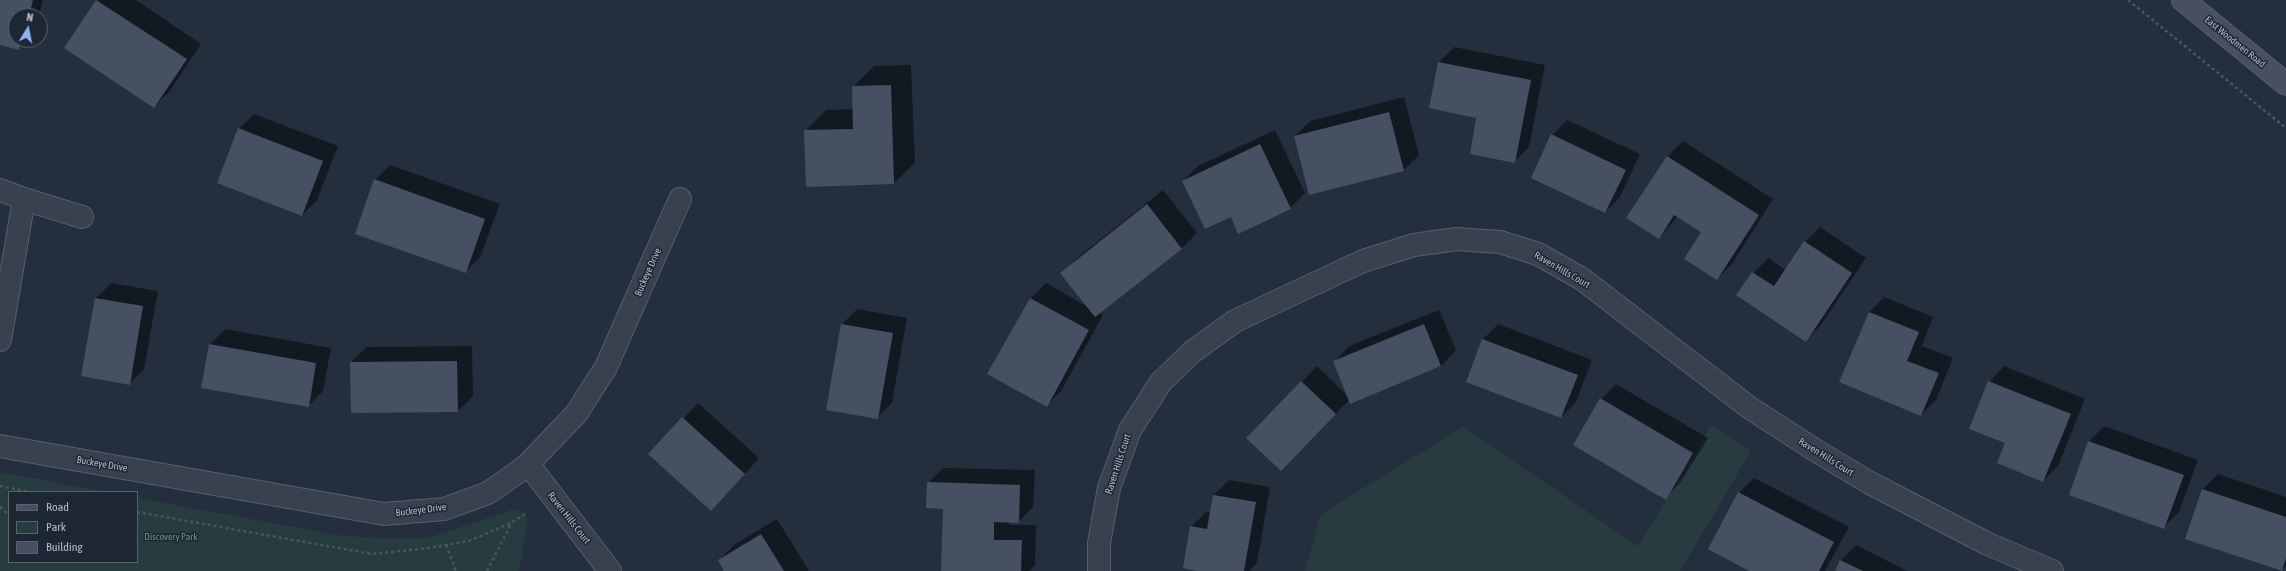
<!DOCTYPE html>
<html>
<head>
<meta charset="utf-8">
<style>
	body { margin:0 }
	#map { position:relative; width:2286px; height:571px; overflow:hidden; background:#242f3e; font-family:"Asap Condensed",sans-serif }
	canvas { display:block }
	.legend { position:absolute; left:8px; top:491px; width:130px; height:72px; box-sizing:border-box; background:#1d2633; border:1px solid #59626f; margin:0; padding:5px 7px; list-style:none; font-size:12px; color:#b4bcc9 }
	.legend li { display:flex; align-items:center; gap:8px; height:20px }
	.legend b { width:20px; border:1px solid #59626f }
	.north { position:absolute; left:8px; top:8px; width:40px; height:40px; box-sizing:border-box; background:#1d2633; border:1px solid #59626f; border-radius:50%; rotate:10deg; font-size:11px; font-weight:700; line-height:16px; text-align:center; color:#b4bcc9 }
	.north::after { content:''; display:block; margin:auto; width:14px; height:18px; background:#8ab4f8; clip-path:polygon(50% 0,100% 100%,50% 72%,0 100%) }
</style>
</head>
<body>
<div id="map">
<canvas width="2286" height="571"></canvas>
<ul class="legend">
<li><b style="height:5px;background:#465061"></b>Road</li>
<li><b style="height:11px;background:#263c3f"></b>Park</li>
<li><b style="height:11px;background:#455162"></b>Building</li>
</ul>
<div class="north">N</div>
</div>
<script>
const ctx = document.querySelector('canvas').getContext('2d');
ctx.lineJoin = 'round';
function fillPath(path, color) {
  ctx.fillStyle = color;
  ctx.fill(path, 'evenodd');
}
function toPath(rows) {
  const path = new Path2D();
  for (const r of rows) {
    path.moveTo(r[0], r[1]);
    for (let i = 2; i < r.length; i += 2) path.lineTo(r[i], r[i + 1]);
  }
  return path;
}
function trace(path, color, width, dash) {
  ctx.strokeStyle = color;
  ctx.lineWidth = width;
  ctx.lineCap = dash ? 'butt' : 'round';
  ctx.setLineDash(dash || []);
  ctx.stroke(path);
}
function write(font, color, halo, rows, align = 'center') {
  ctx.font = font + ' "Asap Condensed",sans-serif';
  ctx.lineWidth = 3;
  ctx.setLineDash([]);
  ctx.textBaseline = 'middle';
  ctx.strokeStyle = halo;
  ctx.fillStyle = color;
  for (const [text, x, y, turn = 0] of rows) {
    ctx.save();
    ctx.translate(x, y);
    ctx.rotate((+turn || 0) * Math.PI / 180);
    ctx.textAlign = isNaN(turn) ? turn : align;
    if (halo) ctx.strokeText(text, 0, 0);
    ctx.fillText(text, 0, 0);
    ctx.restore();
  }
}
const green = toPath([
	[1711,425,1751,451,1680,571,1305,571,1321,514,1463,427,1638,546],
	[0,472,107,492,9,492,9,562,137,562,137,498,337,535,386,539,428,538,512,510,523,512,528,520,519,571,0,571]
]);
const shadow = toPath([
	[0,0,43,0,39,16,16,16,16,40,28,40,19,49,0,44],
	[98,0,136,0,201,44,169,92,154,107,65,48],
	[1454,47,1545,65,1529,147,1514,162,1478,117,1430,108,1439,62],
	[911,65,915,163,894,183,807,186,805,131,826,110,854,109,853,87,874,66],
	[1404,97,1419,155,1404,170,1310,193,1295,136,1310,121],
	[254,114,338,146,317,200,302,215,239,129],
	[1567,120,1640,154,1620,197,1605,212,1552,135],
	[1275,130,1305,193,1290,208,1231,216,1183,181,1198,166],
	[1683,141,1773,199,1732,264,1717,279,1702,232,1678,216,1659,238,1628,218,1668,156],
	[390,165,500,204,480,257,465,272,375,180],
	[1163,190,1197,233,1182,248,1099,313,1103,315,1061,391,1046,406,989,373,1031,298,1046,283,1088,307,1062,273,1077,258],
	[1820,227,1866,258,1821,325,1806,340,1753,273,1768,258,1786,270,1805,242],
	[111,283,158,291,144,369,129,384,82,376,96,298],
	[1884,297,1933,317,1922,346,1953,358,1936,400,1921,415,1840,382,1869,312],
	[857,309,907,318,892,403,877,418,842,324],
	[1439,310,1456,350,1441,366,1350,403,1349,400,1296,455,1248,438,1317,366,1348,396,1334,362,1349,346],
	[1498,324,1592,360,1576,402,1561,417,1483,339],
	[225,329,331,348,323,391,308,406,203,388,210,344],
	[472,346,473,396,458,411,352,412,351,362,367,347],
	[2004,366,2085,399,2058,466,2043,481,2007,442,1989,382],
	[1616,384,1708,438,1680,483,1665,498,1601,399],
	[698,403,759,458,726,495,649,454],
	[2104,426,2198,460,2179,512,2164,527,2089,441],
	[943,468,1035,470,1033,507,1018,522,1009,522,1009,525,1036,525,1035,565,1029,571,942,571,944,508,928,483],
	[2218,474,2286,497,2286,566,2281,571,2186,539,2203,489],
	[1754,478,1849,527,1825,571,1751,571,1739,493],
	[1229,480,1270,487,1257,563,1249,571,1203,571,1191,527,1206,512,1211,513,1214,495],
	[777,519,809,571,726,571,719,560,734,545],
	[1856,545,1907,571,1836,571,1841,560]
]);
const building = toPath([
	[0,0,33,0,29,16,16,16,16,40,22,40,19,50,0,45],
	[96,0,187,59,154,108,64,48],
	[1438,62,1531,80,1515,163,1470,154,1476,118,1429,108],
	[891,85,894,184,806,187,804,130,853,129,852,86],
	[1389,112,1404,171,1309,195,1294,136],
	[238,128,323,161,302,216,217,183],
	[1551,134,1626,170,1605,213,1531,178],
	[1260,144,1291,209,1238,234,1231,217,1205,229,1182,181],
	[1667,156,1759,215,1717,280,1684,259,1701,232,1674,215,1659,239,1626,218],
	[374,179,485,219,466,273,355,234],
	[1147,204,1182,249,1095,317,1060,273],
	[1804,241,1852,273,1806,342,1736,295,1752,272,1774,286],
	[95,298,143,306,130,385,81,376],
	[1030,298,1089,330,1047,407,987,374],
	[1869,312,1919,332,1907,361,1939,373,1921,416,1839,382],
	[841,324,893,333,878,419,826,410],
	[1424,324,1441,366,1350,404,1333,361],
	[1482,339,1578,375,1561,418,1466,382],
	[209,344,316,363,309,407,201,388],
	[457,361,458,412,351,413,350,362],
	[1301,381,1336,414,1281,471,1246,438],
	[1988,381,2071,414,2043,482,1997,463,2005,443,1969,429],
	[1600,398,1693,453,1666,500,1573,445],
	[682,417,745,474,711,511,648,454],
	[2088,441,2184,475,2164,529,2069,495],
	[927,482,1020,485,1019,523,994,522,994,540,1022,540,1021,571,941,571,943,509,926,508],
	[2202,489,2286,517,2286,558,2282,571,2185,539],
	[1738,492,1834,542,1819,571,1749,571,1708,549],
	[1213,495,1256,502,1244,571,1197,571,1183,568,1190,526,1207,529],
	[761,534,784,571,724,571,718,560],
	[1840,560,1863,571,1835,571]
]);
const path = toPath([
	[2128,0,2286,128],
	[0,486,30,492],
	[0,507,9,515],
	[137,512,372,554,429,548,469,541,511,523,528,512],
	[446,545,456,571],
	[487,571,511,524]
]);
const minor = toPath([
	[0,190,24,199,0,340],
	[24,199,82,217],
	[0,446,384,514,444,509,488,493,518,472,528,464,576,414,606,367,680,199],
	[528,464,610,571],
	[1099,571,1099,543,1109,488,1130,430,1161,382,1192,352,1235,321,1363,261,1414,245,1457,239,1500,242,1538,254,1582,279,1750,408,1815,450,1870,483,1988,544,2052,571]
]);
const secondary = toPath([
	[2183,0,2286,84]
]);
const streetNames = [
	["East Woodmen Road",2235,42,39],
	["Raven Hills Court",1562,270,30],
	["Buckeye Drive",648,272,-66],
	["Raven Hills Court",1826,457,32],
	["Buckeye Drive",102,464,10],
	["Raven Hills Court",1118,464,-72],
	["Buckeye Drive",421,510,-7],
	["Raven Hills Court",569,518,52]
];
const parkNames = [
	["Discovery Park",171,537]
];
fillPath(green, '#263c3f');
fillPath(shadow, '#0007');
fillPath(building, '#455162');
trace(minor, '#565f6c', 24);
trace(secondary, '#565f6c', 24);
trace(path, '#44595c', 2.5, [3, 3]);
trace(minor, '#38414e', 22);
trace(secondary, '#465061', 22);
write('10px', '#b4bcc9', '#1d2633', streetNames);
write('10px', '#6b9a76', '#1d2633', parkNames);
</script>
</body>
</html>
